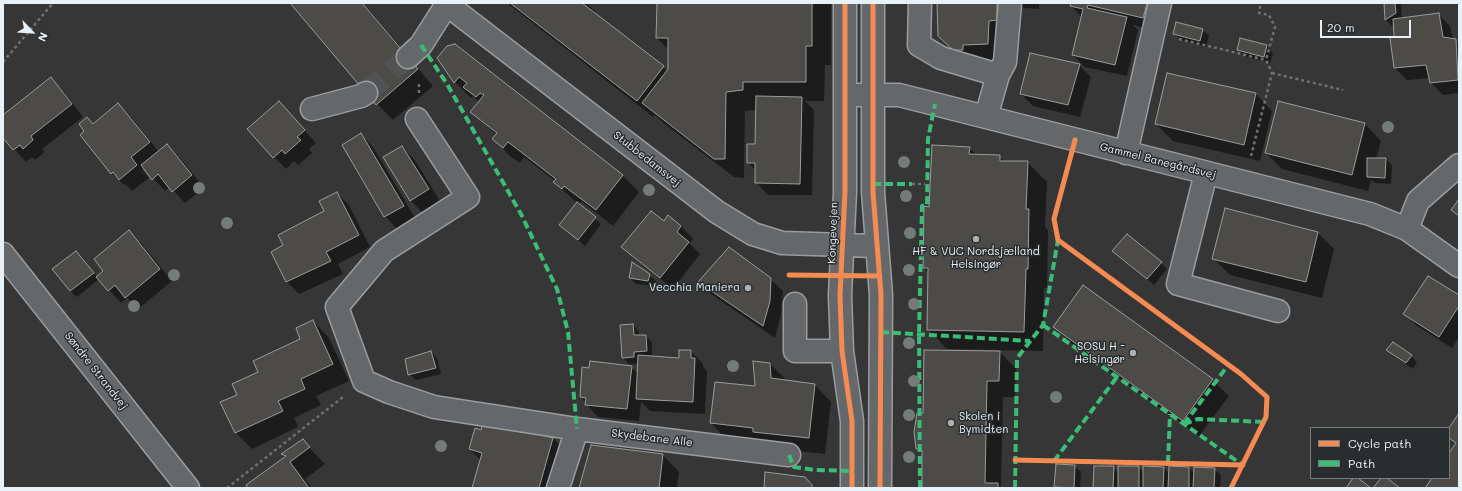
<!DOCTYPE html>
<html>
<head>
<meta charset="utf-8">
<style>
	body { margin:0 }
	#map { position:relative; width:1462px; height:491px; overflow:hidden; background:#363636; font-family:Mali,sans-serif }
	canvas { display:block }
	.frame { position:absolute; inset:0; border:4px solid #e8f1f8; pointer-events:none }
	.legend { position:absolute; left:1310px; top:427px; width:140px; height:52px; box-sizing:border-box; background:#2a2d2e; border:1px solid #767b7f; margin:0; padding:5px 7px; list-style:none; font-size:12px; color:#e8f1f8 }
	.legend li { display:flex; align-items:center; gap:8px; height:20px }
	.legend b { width:20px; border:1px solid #767b7f }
	.north { position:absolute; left:12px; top:12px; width:40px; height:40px; -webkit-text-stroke:3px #2a2d2e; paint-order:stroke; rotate:115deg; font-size:11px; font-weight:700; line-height:16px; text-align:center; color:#e8f1f8 }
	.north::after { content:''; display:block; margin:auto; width:14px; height:18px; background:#e8f1f8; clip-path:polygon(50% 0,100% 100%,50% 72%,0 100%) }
	.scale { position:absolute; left:1320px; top:20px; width:91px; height:18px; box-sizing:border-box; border:2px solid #e8f1f8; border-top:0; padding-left:5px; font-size:12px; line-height:14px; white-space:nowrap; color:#e8f1f8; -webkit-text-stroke:3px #2a2d2e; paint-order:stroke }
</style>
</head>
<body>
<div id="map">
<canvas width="1462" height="491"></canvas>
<div class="frame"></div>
<ul class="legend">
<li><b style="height:5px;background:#f68b52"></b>Cycle path</li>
<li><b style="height:5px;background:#3abd76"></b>Path</li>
</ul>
<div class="north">N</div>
<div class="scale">20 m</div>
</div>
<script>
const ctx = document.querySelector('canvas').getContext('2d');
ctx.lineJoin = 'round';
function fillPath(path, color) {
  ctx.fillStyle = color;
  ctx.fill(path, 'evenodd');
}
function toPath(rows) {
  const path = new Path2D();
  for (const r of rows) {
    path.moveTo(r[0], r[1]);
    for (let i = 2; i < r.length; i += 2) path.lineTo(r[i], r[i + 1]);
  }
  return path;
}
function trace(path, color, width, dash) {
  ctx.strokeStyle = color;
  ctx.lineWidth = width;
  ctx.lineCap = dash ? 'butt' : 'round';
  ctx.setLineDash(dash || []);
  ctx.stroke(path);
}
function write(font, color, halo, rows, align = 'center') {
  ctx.font = font + ' Mali,sans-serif';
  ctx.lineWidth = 3;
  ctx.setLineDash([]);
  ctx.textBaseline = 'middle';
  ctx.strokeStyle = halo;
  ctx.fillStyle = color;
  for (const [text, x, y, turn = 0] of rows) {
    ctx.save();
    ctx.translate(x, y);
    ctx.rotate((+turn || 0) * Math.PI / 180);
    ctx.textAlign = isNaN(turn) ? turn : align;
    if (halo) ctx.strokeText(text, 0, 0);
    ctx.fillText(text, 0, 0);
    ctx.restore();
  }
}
const shadow = toPath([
	[292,3,363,3,433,86,393,120,377,104],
	[507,3,586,3,596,12,595,13,667,71,669,69,669,50,657,38,658,3,831,3,831,65,825,65,824,101,805,101,814,110,812,195,768,195,756,182,756,171,748,163,756,145,756,110,745,111,744,178,734,177,662,122,655,115,653,117],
	[938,3,1019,3,1018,42,1010,43,1009,66,976,72,939,36],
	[1019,3,1039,3,1039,9,1024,8],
	[1072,3,1159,3,1155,30,1133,25,1138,30,1127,76,1085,67,1073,55,1082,17,1071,6],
	[1385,3,1401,3,1402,19,1438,14,1450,26,1453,40,1459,44,1459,93,1443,95,1430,82,1430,78,1407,80,1395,68,1394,24,1392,26,1386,20],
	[1177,23,1203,30,1209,36,1206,47,1181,40,1174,33],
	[454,45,623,176,639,192,613,226,581,201,579,205,601,224,585,246,560,225,577,203,554,182,555,181,524,157,520,163,510,156,494,139,497,135,471,112,479,102,473,96,471,98,455,82,438,58],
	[1267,46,1273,53,1270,63,1244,56,1238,50],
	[1079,65,1091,77,1080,117,1033,106,1021,94],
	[51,79,63,91,83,117,42,149,45,152,35,160,32,157,26,162,3,136,3,116],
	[1256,94,1272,111,1260,161,1173,141,1156,124],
	[279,102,316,143,309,149,312,153,298,165,294,161,286,169,274,157],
	[118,105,131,117,159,152,167,145,180,158,204,188,185,203,170,187,165,191,144,168,142,170,149,178,132,191,125,184,124,185,112,173,81,135],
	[1365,124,1381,141,1376,159,1386,159,1392,165,1391,184,1375,183,1371,180,1368,191,1282,169,1266,153],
	[361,134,373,147,415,218,397,229,385,216],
	[402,147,414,159,440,201,422,212,410,200],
	[969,148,977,155,999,156,1005,162,1027,162,1047,182,1045,227,1048,230,1047,288,1044,288,1043,351,947,349,928,329,929,274,924,268,930,208],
	[337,193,349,205,370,247,338,264,343,274,299,294,287,282,272,252,285,246,326,212],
	[1226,209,1318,233,1334,249,1322,298,1230,275,1213,258],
	[664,223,681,226,693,239,689,243,700,254,673,289,635,259,622,247],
	[129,231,141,243,172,281,138,309,127,298,121,303,99,279,77,297,70,291,76,252,97,277,105,271],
	[1120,257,1161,263,1167,269,1154,285],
	[649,275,656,281,654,286,636,284,630,278],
	[770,279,783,291,781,314,775,338,711,294,699,282],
	[1459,297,1459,337,1452,348,1417,326,1405,314],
	[313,321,329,338,349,381,316,396,321,405,294,418,298,427,252,449,235,432,238,395,259,372,302,339],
	[633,325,639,332,639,336,646,336,652,342,652,357,680,359,691,351,703,364,703,367,707,371,705,414,650,411,641,402,639,421,598,417,586,404,586,402,581,397,590,369,631,367,638,374,639,363,629,364,623,358],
	[1054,326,1212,380,1229,396,1199,436,1071,343],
	[1388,350,1411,356,1417,362,1413,369,1394,356],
	[431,352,437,358,441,374,416,380,409,374],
	[1000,352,1016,369,1015,397,1003,397,1001,488,923,488,923,455,917,449,924,414],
	[770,364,786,380,815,385,831,402,825,454,770,448,727,440,711,423,756,387],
	[482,431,553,438,572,458,563,488,473,488,481,461,470,449],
	[303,441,325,464,305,479,312,488,250,488,286,458,282,454],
	[663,455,679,472,677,488,580,488],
	[1074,466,1081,472,1080,488,1056,488,1055,487],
	[1113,467,1119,473,1138,467,1144,472,1164,468,1169,473,1189,468,1195,474,1214,469,1221,475,1220,488,1094,488]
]);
const building = toPath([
	[290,3,362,3,418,69,376,105,290,3],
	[510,3,582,3,664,66,637,101,510,3],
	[657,3,812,3,812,46,806,46,806,82,743,82,743,90,726,92,725,159,714,159,642,103,668,69,668,38,656,38,657,3],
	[937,3,997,3,997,20,989,21,988,44,963,45,963,50,953,50,938,36,937,3],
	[1071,3,1147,3,1143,18,1088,5,1087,8,1127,17,1115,65,1072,55,1083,9,1070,6,1071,3],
	[1384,3,1395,3,1396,13,1385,20,1384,3],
	[1439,13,1443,37,1456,39,1458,80,1430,83,1426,65,1394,68,1390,38,1394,36,1393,19,1439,13],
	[1176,22,1203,29,1200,41,1173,34,1176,22],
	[1240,38,1267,45,1264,57,1237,50,1240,38],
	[455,44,623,175,596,210,564,186,562,189,553,182,556,179,508,142,503,148,492,139,497,133,470,112,484,95,480,93,476,97,463,87,467,83,459,77,454,83,437,58,447,46,455,44],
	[1030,53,1080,64,1068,105,1020,94,1030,53],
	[1167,73,1256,93,1244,145,1155,124,1167,73],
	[51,77,72,104,31,136,33,140,23,149,20,145,13,150,3,138,3,115,51,77],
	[756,96,802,97,800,184,755,183,755,163,747,163,747,144,755,144,756,96],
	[279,101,305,130,297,137,301,140,285,154,282,150,273,158,247,129,279,101],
	[1278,101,1365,123,1352,175,1265,153,1278,101],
	[118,103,150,142,131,157,137,165,119,180,113,172,111,174,80,135,84,131,79,124,87,117,93,124,118,103],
	[361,133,404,206,384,217,342,145,361,133],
	[167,144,192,175,172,192,158,174,152,180,141,165,167,144],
	[932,145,970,147,969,154,1000,155,1000,161,1028,161,1026,209,1029,209,1028,269,1026,269,1024,332,927,330,928,268,923,268,924,206,929,207,932,145],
	[402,146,429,189,410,201,383,157,402,146],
	[1367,158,1386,158,1385,178,1367,177,1367,158],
	[337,192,359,235,326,252,331,261,286,282,271,252,283,245,278,235,324,211,319,201,337,192],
	[1459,199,1459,216,1451,210,1459,199],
	[577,202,596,217,578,240,559,225,577,202],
	[1225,208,1318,232,1306,282,1212,259,1225,208],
	[651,211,664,221,668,215,681,226,677,232,689,242,660,278,621,247,651,211],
	[129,230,160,269,125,298,115,285,108,291,96,277,103,271,94,259,129,230],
	[1127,234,1162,262,1147,279,1112,251,1127,234],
	[729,247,771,278,770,301,763,326,698,282,729,247],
	[76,251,94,273,70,291,52,269,76,251],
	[632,262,650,274,648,281,629,278,632,262],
	[1428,276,1459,295,1459,306,1439,337,1403,314,1428,276],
	[1083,285,1213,379,1183,421,1053,327,1083,285],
	[313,320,333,364,301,379,305,389,278,401,283,411,235,433,220,402,237,395,232,384,258,372,253,361,300,339,296,328,313,320],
	[633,324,634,335,646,335,647,351,634,352,634,357,622,358,620,325,633,324],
	[1393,342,1412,355,1406,363,1386,350,1393,342],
	[679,350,691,350,691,358,695,358,693,402,636,399,638,355,679,358,679,350],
	[924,350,1000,351,999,381,987,381,985,483,998,483,998,488,922,488,922,450,916,449,914,432,917,413,923,413,924,350],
	[431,351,436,368,408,375,405,359,431,351],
	[590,361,632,366,627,409,585,405,586,398,580,397,582,367,589,368,590,361],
	[753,361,770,363,771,378,815,384,809,438,753,432,753,428,710,423,715,382,755,386,753,361],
	[1459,413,1459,488,1425,488,1432,478,1449,478,1449,453,1456,443,1449,438,1449,428,1459,413],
	[484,418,553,438,539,488,472,488,482,453,469,449,475,428,481,430,484,418],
	[303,439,310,447,290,462,309,488,248,488,246,485,286,456,281,454,303,439],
	[591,445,663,454,659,488,579,488,591,445],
	[1056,464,1075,465,1074,488,1054,487,1056,464],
	[1094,466,1114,466,1113,488,1093,488,1094,466],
	[1118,466,1139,466,1139,488,1118,488,1118,466],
	[1143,466,1164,467,1163,488,1143,488,1143,466],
	[1169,466,1189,467,1189,488,1168,488,1169,466],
	[1194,467,1215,468,1214,488,1193,488,1194,467],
	[765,472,805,477,812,485,812,488,764,488,765,472],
	[1353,478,1358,478,1371,488,1346,488,1353,478],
	[1381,478,1387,478,1400,488,1373,488,1381,478]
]);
const minorTunnel = toPath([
	[366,93,408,57]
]);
const path = toPath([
	[1179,39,1266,60],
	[3,62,53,3],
	[1272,73,1343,90],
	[419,93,419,82],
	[1251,156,1272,73,1266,60,1275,27,1269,15,1259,13,1261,3],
	[912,184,925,184],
	[227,488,343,397]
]);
const minor = toPath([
	[445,3,717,212,753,234,782,243,877,246],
	[845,3,845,192,840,295,842,351,852,421,852,488],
	[873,3,873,192,881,295,880,488],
	[920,3,919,45,941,58,998,75,986,117],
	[408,57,421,45,447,4],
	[998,75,1005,62,1010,3],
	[845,95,899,95,1370,214,1407,229,1459,266],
	[312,109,361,96,366,93],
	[417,119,468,197,384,251,337,307,364,381,389,392,434,407,577,429],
	[1126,153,1160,3],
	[1206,173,1178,284,1278,311],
	[1407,229,1418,201,1459,165],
	[3,254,188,488],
	[795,304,795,351,842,351],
	[558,488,577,429,789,455]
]);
const quiet = toPath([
	[421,45,447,84,521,214,557,289,568,332,577,429],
	[873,184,912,184],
	[1043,325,1241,464],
	[881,332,1030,341],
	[1184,424,1198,419,1264,422],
	[1184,424,1229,364],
	[789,455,794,467,815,470,852,471],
	[1054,461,1117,377],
	[1168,463,1170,414],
	[920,488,919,334,922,206,927,205,928,139,935,104],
	[1015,488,1017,358,1043,325,1058,240]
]);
const cycleway = toPath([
	[845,3,845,192,840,295,842,351,852,421,852,488],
	[873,3,873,192,881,295,880,488],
	[1075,140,1054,219,1058,240,1241,374,1267,397,1266,417,1231,488],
	[789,275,880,276],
	[1015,460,1243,465]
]);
const trees = [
	[1388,127],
	[904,162],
	[199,188],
	[649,190],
	[906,196],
	[227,223],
	[910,233],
	[909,270],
	[174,275],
	[914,304],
	[134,306],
	[909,343],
	[733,366],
	[914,381],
	[1056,397],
	[909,415],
	[441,446],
	[909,457]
];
const markers = [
	[976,239,4,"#aab0b4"],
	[748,288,4,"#aab0b4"],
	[1133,353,4,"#aab0b4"],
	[951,423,4,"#aab0b4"]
];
const streetNames = [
	["Stubbedamsvej",647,159,38],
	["Gammel Banegårdsvej",1158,161,14],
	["Kongevejen",833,233,-88],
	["Søndre Strandvej",96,371,52],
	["Skydebane Alle",652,438,7]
];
const poiNames = [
	["HF & VUC Nordsjælland",976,252,"center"],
	["Helsingør",976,265,"center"],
	["Vecchia Maniera",740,288],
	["SOSU H -",1125,347],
	["Helsingør",1125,360],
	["Skolen i",959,417,"left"],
	["Bymidten",959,430,"left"]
];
fillPath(shadow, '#0007');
fillPath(building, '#4d4b48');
trace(building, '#9b9c9e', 1);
trace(minorTunnel, '#515253', 22, [22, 11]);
trace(minor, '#9b9c9e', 25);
trace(path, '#6f7172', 2.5, [3, 3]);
trace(minor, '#65686b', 22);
trace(quiet, '#3abd76', 4, [8, 4]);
trace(cycleway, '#f68b52', 5);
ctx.fillStyle = '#757c78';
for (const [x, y] of trees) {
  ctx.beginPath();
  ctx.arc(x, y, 6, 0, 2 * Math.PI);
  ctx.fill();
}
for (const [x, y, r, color] of markers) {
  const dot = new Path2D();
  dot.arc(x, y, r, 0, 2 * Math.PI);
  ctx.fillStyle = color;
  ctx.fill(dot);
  trace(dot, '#2a2d2e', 1.5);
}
write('11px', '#e8f1f8', '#2a2d2e', streetNames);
write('11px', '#e8f1f8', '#2a2d2e', poiNames, 'right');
</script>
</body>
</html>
